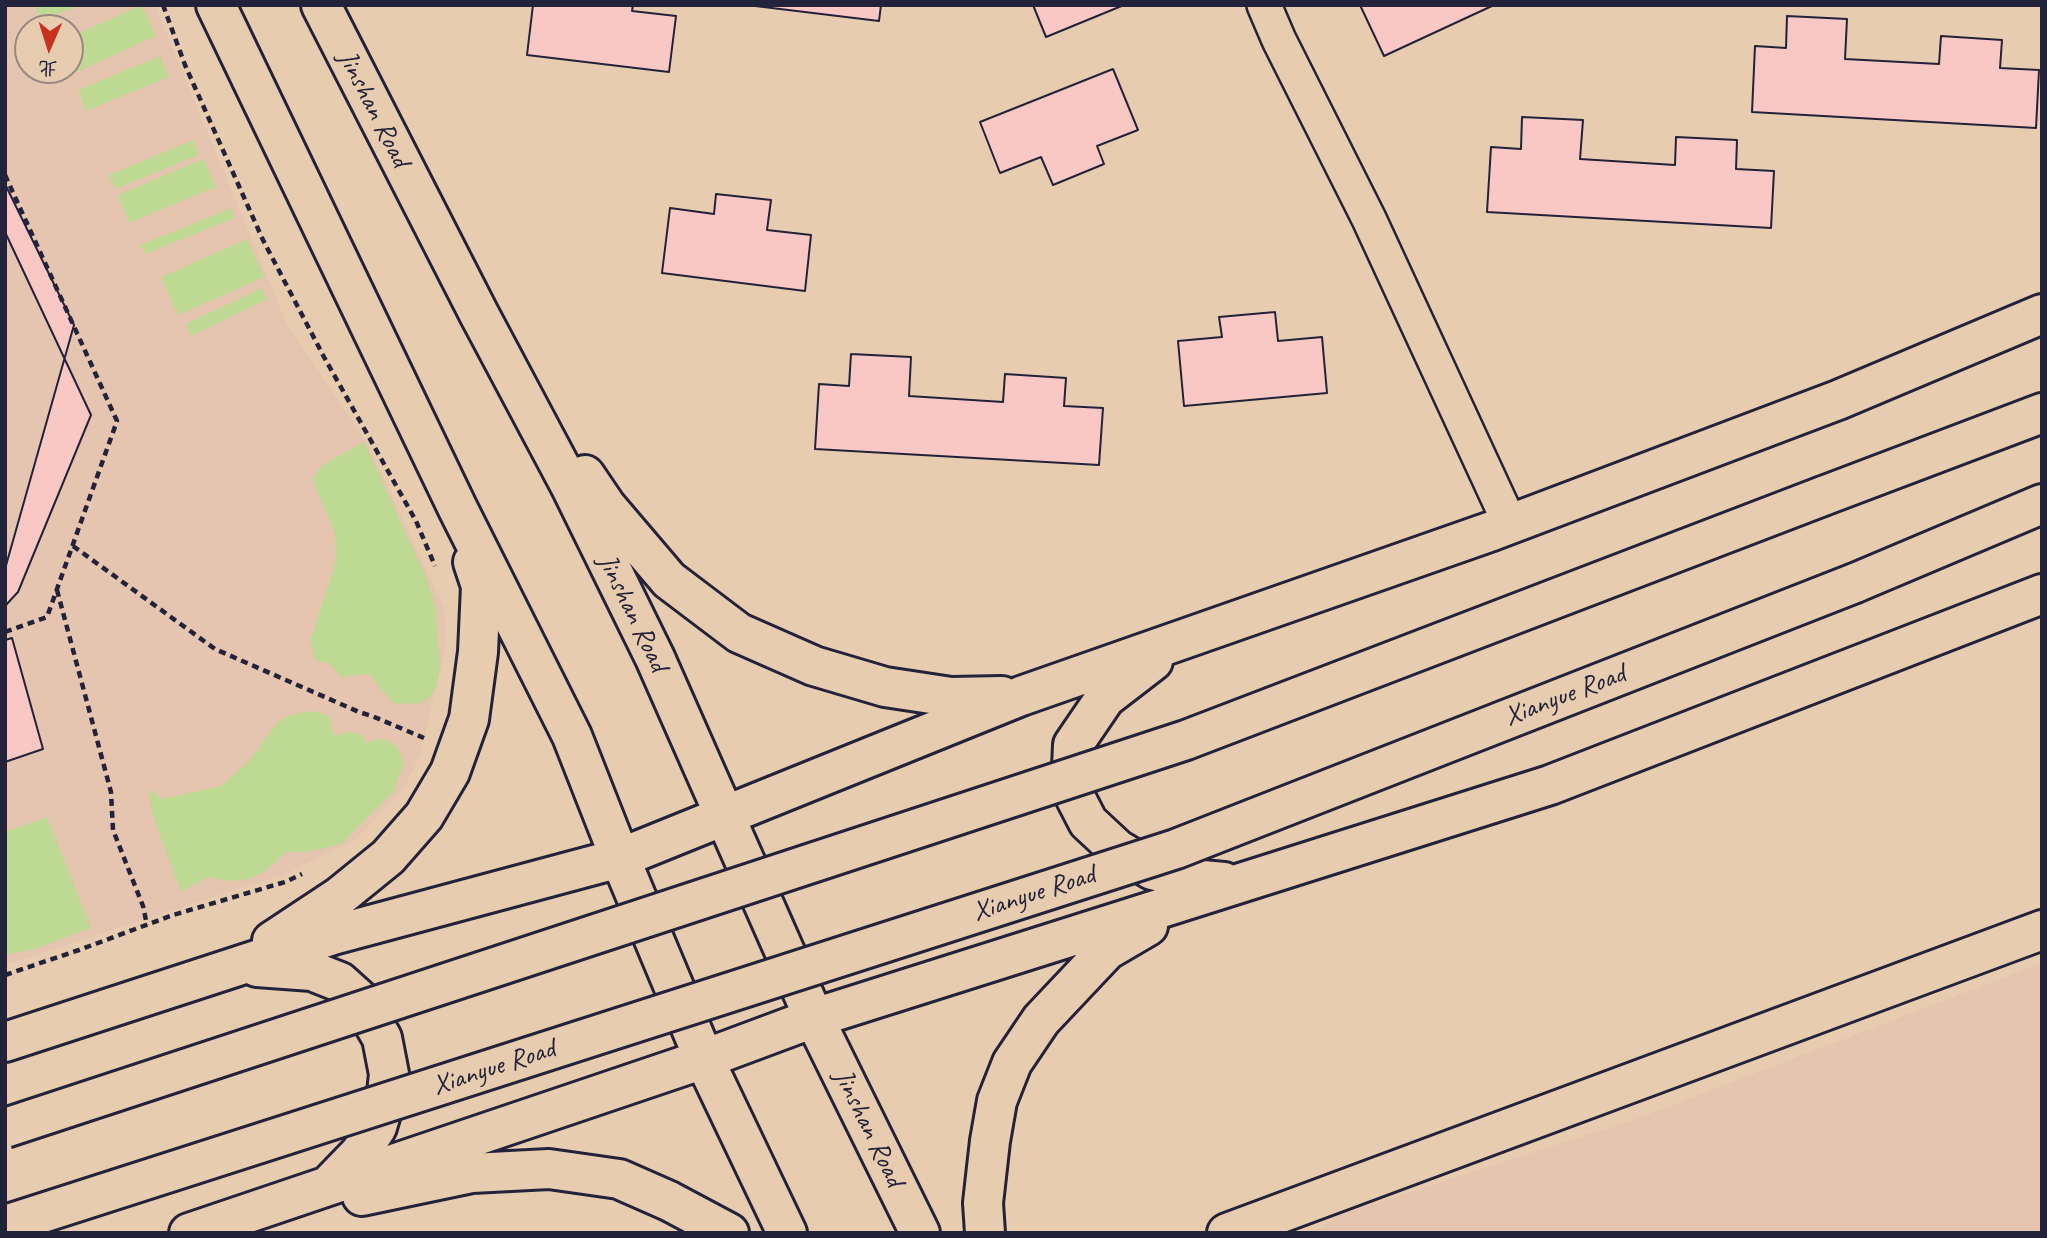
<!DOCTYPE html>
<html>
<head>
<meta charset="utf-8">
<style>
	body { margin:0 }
	#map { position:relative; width:2047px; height:1238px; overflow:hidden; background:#e8ccaf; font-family:Caveat,"LXGW WenKai TC",sans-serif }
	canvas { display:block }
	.frame { position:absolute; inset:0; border:7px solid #22223b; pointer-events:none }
	.north { position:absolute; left:14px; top:14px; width:70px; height:70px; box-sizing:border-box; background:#e8ccaf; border:2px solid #998881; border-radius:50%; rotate:183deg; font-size:19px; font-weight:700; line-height:28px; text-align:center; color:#22223b }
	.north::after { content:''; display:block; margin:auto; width:24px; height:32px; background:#c8321e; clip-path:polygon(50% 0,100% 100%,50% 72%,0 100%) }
</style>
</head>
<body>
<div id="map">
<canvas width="2047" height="1238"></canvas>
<div class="frame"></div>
<div class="north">北</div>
</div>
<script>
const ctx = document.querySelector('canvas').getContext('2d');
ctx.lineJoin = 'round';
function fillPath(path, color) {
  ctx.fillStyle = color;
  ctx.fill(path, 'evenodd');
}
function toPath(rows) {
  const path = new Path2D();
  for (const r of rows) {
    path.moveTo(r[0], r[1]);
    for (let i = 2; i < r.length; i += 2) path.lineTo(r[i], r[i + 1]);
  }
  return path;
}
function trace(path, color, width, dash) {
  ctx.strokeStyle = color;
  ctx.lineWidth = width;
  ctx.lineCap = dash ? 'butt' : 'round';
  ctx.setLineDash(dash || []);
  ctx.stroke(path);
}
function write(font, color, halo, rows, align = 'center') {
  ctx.font = font + ' Caveat,sans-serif';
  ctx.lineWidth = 5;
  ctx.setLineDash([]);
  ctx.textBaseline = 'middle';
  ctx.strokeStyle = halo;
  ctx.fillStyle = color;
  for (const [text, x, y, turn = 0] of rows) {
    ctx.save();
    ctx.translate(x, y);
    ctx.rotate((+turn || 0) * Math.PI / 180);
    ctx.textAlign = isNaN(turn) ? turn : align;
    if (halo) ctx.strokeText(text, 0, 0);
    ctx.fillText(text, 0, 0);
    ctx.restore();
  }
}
const built = toPath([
	[5,5,155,5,288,327,366,441,444,608,446,645,421,752,406,785,356,839,281,875,5,965],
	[28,28,70,28,70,70,28,70],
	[2042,963,2042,1233,1311,1233,1342,1214,1634,1120]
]);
const green = toPath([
	[43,5,82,5,40,20,36,8],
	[142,5,156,36,70,75,68,70,70,70,70,37],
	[160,56,169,77,86,111,78,90],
	[193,140,199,155,115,189,109,175],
	[204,159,216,187,129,223,118,195],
	[231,208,235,218,145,254,141,245],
	[247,239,264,277,178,315,161,277],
	[262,288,267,299,191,336,186,324],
	[364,442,426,577,436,609,440,668,436,688,428,699,417,704,393,703,369,674,341,677,330,664,315,660,310,640,336,561,335,534,312,478,323,465],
	[313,711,329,716,334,736,350,731,364,736,365,744,376,739,387,740,398,748,404,764,393,792,341,844,309,852,287,852,263,872,250,879,229,881,209,877,181,892,153,817,148,789,162,799,221,786,250,760,275,725,290,715],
	[47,817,91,928,35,949,5,955,5,832]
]);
const building = toPath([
	[533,5,633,5,632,11,676,16,669,72,527,55,533,5],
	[747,5,881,5,879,21,747,5],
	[1033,5,1124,5,1046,37,1033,5],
	[1360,5,1494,5,1384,56,1360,5],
	[1787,16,1847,19,1845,59,1939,64,1941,36,2002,40,2000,68,2039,70,2036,128,1752,112,1755,46,1786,48,1787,16],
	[1113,69,1138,130,1097,146,1104,164,1053,185,1041,157,1000,173,980,122,1113,69],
	[1522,117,1583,120,1580,159,1675,165,1676,137,1737,140,1736,169,1774,171,1771,228,1487,212,1491,147,1521,149,1522,117],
	[5,184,74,325,5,569,5,184],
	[716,194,771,200,767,230,811,235,805,291,662,273,670,208,714,214,716,194],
	[5,232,91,415,18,592,5,606,5,232],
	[1275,312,1278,341,1322,337,1327,393,1184,406,1178,341,1222,337,1219,317,1275,312],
	[851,354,911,357,909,396,1003,402,1005,374,1066,378,1064,406,1103,408,1099,465,815,449,819,384,849,386,851,354],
	[12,638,43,749,5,762,5,640,12,638]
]);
const path = toPath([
	[163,5,185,65,263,240,324,357,416,521,435,566],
	[5,175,117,421,47,617,5,632],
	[73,546,215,649,359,712,372,716,424,738],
	[57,590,111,792,113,830,143,906,147,925],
	[5,975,79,950,173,915,285,882,302,874]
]);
const minor = toPath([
	[1264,5,1279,40,1369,219,1510,524]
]);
const tertiary = toPath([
	[1227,1233,2042,930]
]);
const secondary = toPath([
	[216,5,458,509,572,736,620,858,704,1059,787,1233],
	[321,5,479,314,571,487,655,658,814,1018,920,1233],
	[585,475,606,506,669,580,739,633,814,666,885,687,951,697,1002,696],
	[1153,661,1105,698,1073,745,1071,789,1088,822,1117,849,1152,870,1191,879,1224,882],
	[272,941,340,896,388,857,424,816,450,772,469,719,478,652,481,586,473,562],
	[257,967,312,971,340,982,360,1000,382,1038,389,1074,387,1093,377,1127,360,1153,330,1184],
	[5,1042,333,935,620,858,1021,696,1492,531,1838,400,2042,314],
	[362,1196,472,1173,549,1169,619,1179,669,1201,729,1233],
	[189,1233,704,1059,814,1018,1550,785,2042,594],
	[985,1233,983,1203,990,1141,997,1101,1012,1063,1041,1020,1107,950,1148,926]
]);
const trunk = toPath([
	[1823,496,2042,413],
	[1855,583,2042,504]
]);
const trunkBridge = toPath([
	[5,1128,1186,740,1823,496],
	[5,1225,1176,849,1855,583]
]);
const streetNames = [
	["Jinshan Road",373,109,63],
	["Jinshan Road",632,613,64],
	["Xianyue Road",1565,696,-21],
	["Xianyue Road",1034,894,-18],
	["Xianyue Road",494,1068,-18],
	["Jinshan Road",868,1128,64]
];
fillPath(built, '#e5c4b0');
fillPath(green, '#bed991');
fillPath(building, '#f9c8c4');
trace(building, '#22223b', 2);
trace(minor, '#22223b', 38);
trace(tertiary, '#22223b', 44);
trace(secondary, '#22223b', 44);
trace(trunk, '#22223b', 44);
trace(path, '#22223b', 4.5, [7, 5]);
trace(minor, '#e8ccaf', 33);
trace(tertiary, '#e8ccaf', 38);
trace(secondary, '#e8ccaf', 38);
trace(trunk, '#e8ccaf', 38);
trace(trunkBridge, '#22223b', 44, []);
trace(trunkBridge, '#e8ccaf', 38);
write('28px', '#22223b', '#e8ccaf', streetNames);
</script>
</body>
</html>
